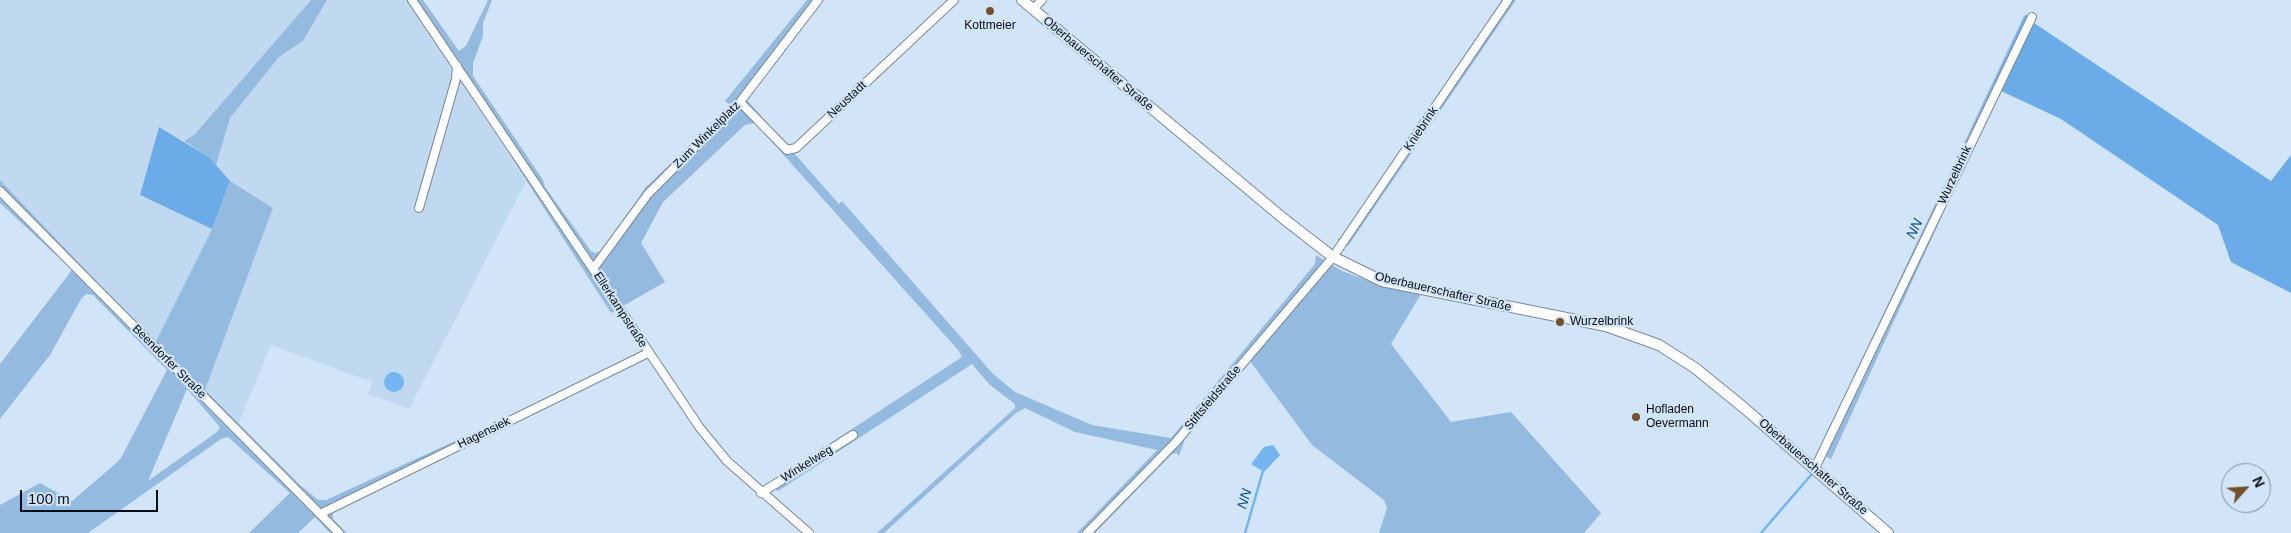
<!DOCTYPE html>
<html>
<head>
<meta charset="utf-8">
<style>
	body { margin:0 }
	#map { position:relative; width:2291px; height:533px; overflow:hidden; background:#d2e4f7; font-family:Arial,sans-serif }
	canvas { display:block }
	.north { position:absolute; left:2221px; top:463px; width:50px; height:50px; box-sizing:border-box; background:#d2e4f7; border:1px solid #818e9b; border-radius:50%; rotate:64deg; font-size:14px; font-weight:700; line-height:20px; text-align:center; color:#070d12 }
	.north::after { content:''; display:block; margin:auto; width:18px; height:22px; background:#74512a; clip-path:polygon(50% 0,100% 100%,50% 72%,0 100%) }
	.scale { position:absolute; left:20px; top:490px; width:138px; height:22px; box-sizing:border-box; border:2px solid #070d12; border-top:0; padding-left:6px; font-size:15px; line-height:18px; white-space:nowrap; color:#070d12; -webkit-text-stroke:4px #d2e4f7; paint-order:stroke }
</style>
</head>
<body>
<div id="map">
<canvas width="2291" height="533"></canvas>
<div class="north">N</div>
<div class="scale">100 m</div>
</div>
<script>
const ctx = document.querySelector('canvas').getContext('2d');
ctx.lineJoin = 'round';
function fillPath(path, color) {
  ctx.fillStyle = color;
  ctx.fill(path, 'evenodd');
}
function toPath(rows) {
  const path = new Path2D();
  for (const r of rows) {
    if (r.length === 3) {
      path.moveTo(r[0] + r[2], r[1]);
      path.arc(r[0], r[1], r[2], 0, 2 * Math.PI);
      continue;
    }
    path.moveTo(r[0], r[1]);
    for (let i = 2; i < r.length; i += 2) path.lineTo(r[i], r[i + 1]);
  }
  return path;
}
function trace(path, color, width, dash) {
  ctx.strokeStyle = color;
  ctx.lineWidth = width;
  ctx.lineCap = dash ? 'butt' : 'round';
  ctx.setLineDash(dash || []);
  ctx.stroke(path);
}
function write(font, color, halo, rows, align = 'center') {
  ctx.font = font + ' Arial,sans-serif';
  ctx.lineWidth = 4.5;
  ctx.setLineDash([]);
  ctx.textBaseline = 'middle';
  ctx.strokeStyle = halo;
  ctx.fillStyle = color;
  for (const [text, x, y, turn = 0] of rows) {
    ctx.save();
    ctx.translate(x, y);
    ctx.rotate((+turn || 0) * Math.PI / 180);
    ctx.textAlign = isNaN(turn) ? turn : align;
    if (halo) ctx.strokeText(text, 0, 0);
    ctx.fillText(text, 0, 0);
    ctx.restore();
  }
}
const built = toPath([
	[0,0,311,0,195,134,184,141,159,127,140,195,212,229,155,343,0,180],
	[327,0,406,0,462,80,526,182,409,409,368,394,372,382,271,345,238,425,205,391,273,208,230,181,216,165,230,118,279,57,303,41]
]);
const green = toPath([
	[311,0,327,0,303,41,279,57,230,118,216,165,209,157,184,141,195,134],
	[406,0,423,0,459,51,466,46,488,0,492,0,483,23,483,36,473,63,473,76,543,180,545,187,591,251,595,253,601,251,611,241,645,188,731,106,725,101,807,0,824,0,747,100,839,204,842,201,993,374,1015,392,1092,425,1171,438,1315,264,1316,255,1342,271,1385,287,1421,294,1391,344,1451,422,1511,412,1601,513,1584,533,1379,533,1387,508,1384,500,1312,445,1250,361,1185,439,1179,456,1177,453,1172,454,1095,533,1077,533,1157,450,1075,432,1025,408,1016,413,884,533,877,533,1015,408,1015,404,990,385,972,364,778,491,768,484,962,357,959,351,755,123,745,125,663,202,641,243,665,282,611,313,462,80],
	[1502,0,1516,0,1348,246,1337,239,1340,238],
	[2024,16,2031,21,1831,459,1818,452],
	[0,180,155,343,212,229,230,181,273,208,205,390,300,485,318,500,326,500,477,431,463,449,333,511,333,519,347,533,330,533,315,517,298,533,249,533,290,493,228,437,221,439,88,533,0,533,0,505,40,483,72,501,114,465,121,458,167,370,93,295,86,294,81,299,50,355,0,419,0,364,72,270,0,203],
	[187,389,220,427,217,432,148,481]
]);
const forest = toPath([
	[2031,21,2271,181,2291,155,2291,293,2231,262,2218,225,2061,119,1999,90],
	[159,127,209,157,230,181,212,229,140,195]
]);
const water = toPath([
	[394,382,10],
	[1273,445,1280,455,1264,472,1251,464,1264,447]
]);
const stream = toPath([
	[1962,155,2026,16],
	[1245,533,1263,471],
	[1761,533,1811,475]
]);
const minor = toPath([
	[412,0,700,428,727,461,809,533],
	[1033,9,1042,0],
	[740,102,787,150,796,148,954,0],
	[0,191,339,533],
	[419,208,456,79,457,66],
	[593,269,648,194,740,102,818,0],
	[1815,468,2032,17],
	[761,493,853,435],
	[320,514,648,353],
	[1087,533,1175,443,1333,257,1508,0]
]);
const secondary = toPath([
	[1022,0,1284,219,1333,257,1382,281,1606,326,1659,345,1695,368,1743,407,1888,533]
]);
const markers = [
	[990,11,5,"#74512a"],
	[1560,322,5,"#74512a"],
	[1636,417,5,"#74512a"]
];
const poiNames = [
	["Kottmeier",990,26,"center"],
	["Wurzelbrink",1570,322],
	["Hofladen",1646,410],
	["Oevermann",1646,424]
];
const streetNames = [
	["Oberbauerschafter Straße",1098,64,40],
	["Neustadt",847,100,-43],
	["Kniebrink",1421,129,-56],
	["Zum Winkelplatz",707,135,-45],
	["Wurzelbrink",1955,175,-65],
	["Oberbauerschafter Straße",1443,292,13],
	["Ellerkampstraße",620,310,57],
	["Beendorfer Straße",169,362,45],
	["Stiftsfeldstraße",1213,398,-50],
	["Hagensiek",484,433,-26],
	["Winkelweg",807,464,-32],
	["Oberbauerschafter Straße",1813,467,41]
];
const waterNames = [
	["NN",1915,229,-65],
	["NN",1245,499,-74]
];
fillPath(built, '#c1d9f0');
fillPath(green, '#94badf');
fillPath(forest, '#6aabe8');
fillPath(water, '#73b4f1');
trace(stream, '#73b4f1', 2.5);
trace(minor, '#788999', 10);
trace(secondary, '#788999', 12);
trace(minor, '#fff', 8);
trace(secondary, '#fff', 10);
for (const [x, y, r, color] of markers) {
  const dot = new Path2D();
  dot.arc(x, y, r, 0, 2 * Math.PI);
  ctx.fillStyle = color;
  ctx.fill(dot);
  trace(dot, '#d2e4f7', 2);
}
write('12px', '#070d12', '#d2e4f7', poiNames, 'left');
write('12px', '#070d12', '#d2e4f7', streetNames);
write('italic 14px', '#06538a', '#d2e4f7', waterNames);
</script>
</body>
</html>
